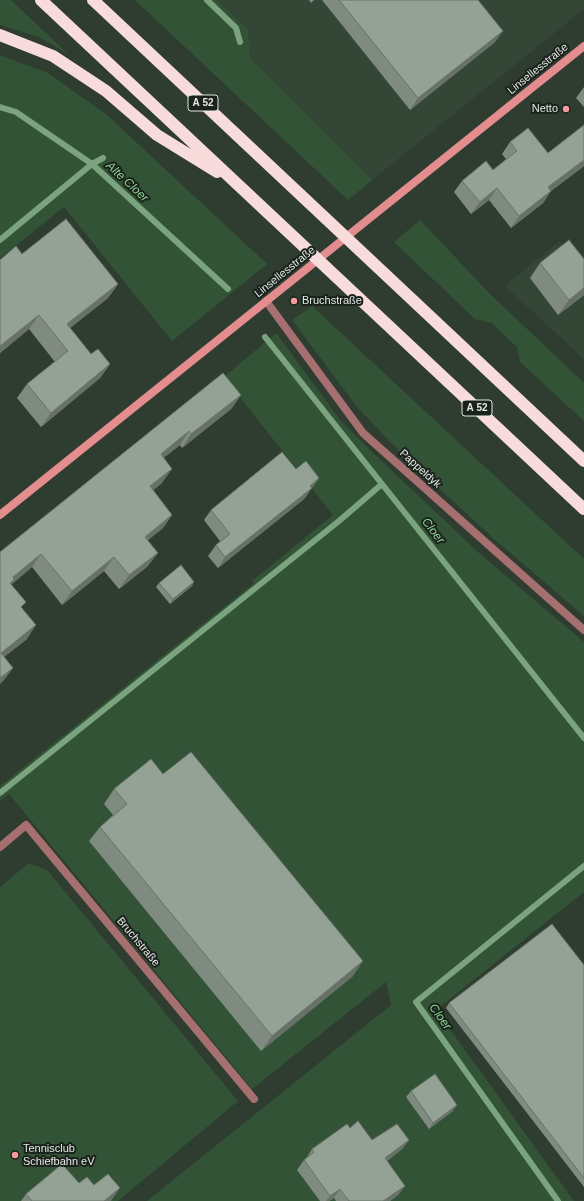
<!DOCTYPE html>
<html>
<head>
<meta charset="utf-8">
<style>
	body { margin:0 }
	canvas { display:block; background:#2f3c30 }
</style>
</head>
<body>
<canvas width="584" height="1201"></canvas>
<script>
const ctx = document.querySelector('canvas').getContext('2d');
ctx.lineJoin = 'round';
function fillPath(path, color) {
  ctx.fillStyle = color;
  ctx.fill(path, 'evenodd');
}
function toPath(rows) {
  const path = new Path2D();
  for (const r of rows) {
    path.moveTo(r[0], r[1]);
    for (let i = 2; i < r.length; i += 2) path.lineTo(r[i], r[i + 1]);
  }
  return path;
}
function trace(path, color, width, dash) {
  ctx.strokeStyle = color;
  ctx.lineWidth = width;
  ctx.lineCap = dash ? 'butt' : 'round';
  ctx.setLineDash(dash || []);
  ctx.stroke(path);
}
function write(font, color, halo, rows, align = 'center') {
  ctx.font = font + ' Arial,sans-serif';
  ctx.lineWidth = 4;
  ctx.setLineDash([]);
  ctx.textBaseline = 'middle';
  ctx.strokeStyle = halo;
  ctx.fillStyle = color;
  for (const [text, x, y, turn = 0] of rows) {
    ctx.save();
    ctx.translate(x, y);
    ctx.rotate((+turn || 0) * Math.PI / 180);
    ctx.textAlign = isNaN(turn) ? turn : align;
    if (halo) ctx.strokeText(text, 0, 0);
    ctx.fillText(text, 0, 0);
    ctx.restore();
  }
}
const built = toPath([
	[217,0,584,0,584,9,372,180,250,58,248,30],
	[560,241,584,272,584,359,505,286]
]);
const green = toPath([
	[0,0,11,0,68,54,39,37,0,25],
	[135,0,217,0,248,30,250,58,372,180,348,200],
	[0,55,48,73,107,115,267,264,172,341,64,207,0,258],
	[420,220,490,294,584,383,584,421,520,362,517,347,492,323,475,319,394,242],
	[312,306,584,559,584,616,493,538,404,456,357,407,292,320],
	[276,333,341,421,370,450,479,553,584,642,584,892,436,1010,574,1201,147,1201,391,1005,386,982,252,1089,9,794,0,801,0,786,254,583,252,581,333,515,224,377],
	[29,863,47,870,238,1101,118,1201,0,1201,0,887]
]);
const stream = toPath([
	[207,0,236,28,240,42],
	[0,107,16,112,92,164,228,289],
	[0,240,92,164,103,158],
	[265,337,584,738],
	[0,793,339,521,382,484],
	[558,1201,416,1002,584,866]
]);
const street = toPath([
	[266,301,363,433,584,630],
	[0,847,26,825,254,1099]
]);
const secondary = toPath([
	[0,515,584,46]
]);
const highway = toPath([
	[41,0,584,509],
	[93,0,584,461],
	[0,35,53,56,106,91,157,135,217,172]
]);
const wall = toPath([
	[309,0,314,0,311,3],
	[322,0,478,0,495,42,410,110],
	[584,87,584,107,576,98],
	[584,125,584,166,551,191,543,203,511,228,489,200,471,214,454,192,462,181,493,170,506,159,502,154,510,142,548,153],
	[22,254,118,284,108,298,70,328,91,354,110,364,100,378,41,427,17,398,27,384,55,362,29,329,0,353,0,260],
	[540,263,584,295,558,315,530,278],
	[241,395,231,409,182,448,180,445,163,458,162,483,153,490,172,515,163,528,148,540,148,566,119,589,104,571,62,605,32,567,12,584,11,584,22,608,27,639,4,657,13,668,3,681,0,552],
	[296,469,319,478,304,499,218,568,208,556,216,545,220,541,204,520,211,510],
	[159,583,192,586,170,604,156,587],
	[163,774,353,976,261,1051,89,841,100,827,113,815,104,804,114,789],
	[584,965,584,1187,446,1008,449,1003],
	[411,1091,453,1111,429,1129,406,1097],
	[350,1128,372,1140,409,1140,402,1149,387,1161,405,1186,398,1195,390,1201,336,1201,334,1198,329,1201,320,1201,297,1170,304,1160,306,1159,312,1149],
	[79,1183,94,1185,111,1201,21,1201,26,1194]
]);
const shadedWall = toPath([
	[503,31,495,42,410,110,418,98],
	[584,160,584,166,540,199,548,187],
	[497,188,489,200,471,214,480,202],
	[551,191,543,203,511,228,519,216],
	[118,284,108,298,57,338,67,324],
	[584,288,584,295,558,315,569,300],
	[39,315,29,329,0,353,0,346],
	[110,364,100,378,41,427,51,413],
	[241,395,231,409,182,448,191,434],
	[189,431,180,445,151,468,161,454],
	[172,469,162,483,141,500,150,486],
	[319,478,304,499,218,568,225,557],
	[172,515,163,528,135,550,145,537],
	[158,553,148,566,119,589,129,575],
	[41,554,32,567,12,584,5,593,13,577],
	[114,557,104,571,62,605,72,591],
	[194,582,192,586,170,604,173,599],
	[36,625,27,639,0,660,1,653],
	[13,668,3,681,0,684,0,678],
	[363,961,353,976,261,1051,272,1036],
	[457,1105,453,1111,429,1129,433,1123],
	[409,1140,402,1149,378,1167,385,1158],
	[405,1186,398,1195,390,1201,383,1201],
	[120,1188,111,1201,104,1201],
	[340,1189,334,1198,329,1201,326,1201,330,1196]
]);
const building = toPath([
	[339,0,478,0,503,31,418,98,339,0],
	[584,125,584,160,548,187,551,191,519,216,497,188,480,202,462,181,486,161,493,170,517,151,510,142,528,128,548,153,584,125],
	[66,219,118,284,67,324,91,354,98,349,110,364,51,413,27,384,68,351,39,315,0,346,0,260,16,246,22,254,66,219],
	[569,240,584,259,584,288,569,300,540,263,569,240],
	[223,373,241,395,191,434,189,431,161,454,172,469,150,486,172,515,145,537,158,553,129,575,114,557,72,591,41,554,13,577,14,580,10,583,26,602,21,607,36,625,1,653,13,668,0,678,0,552,223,373],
	[282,452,296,469,306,461,319,478,310,486,312,488,225,557,216,545,230,534,211,510,282,452],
	[181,565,194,582,173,599,159,583,181,565],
	[191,752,363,961,272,1036,100,827,127,804,114,789,151,759,163,774,191,752],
	[552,924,584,965,584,1178,449,1003,552,924],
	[435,1074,457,1105,433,1123,411,1091,435,1074],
	[358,1121,372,1140,397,1124,409,1140,385,1158,405,1186,383,1201,349,1201,340,1189,330,1196,304,1160,314,1152,312,1149,347,1124,350,1128,358,1121],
	[62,1164,79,1183,87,1177,94,1185,108,1174,120,1188,104,1201,32,1201,26,1194,62,1164]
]);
const markers = [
	[566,109,4,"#f59b9c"],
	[294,301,4,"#f59b9c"],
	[15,1155,4,"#f59b9c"]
];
const shields = [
	[203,103,30],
	[477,408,30]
];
const shieldNames = [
	["A 52",203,103],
	["A 52",477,408]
];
const streetNames = [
	["Linsellesstraße",538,69,-39],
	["Linsellesstraße",285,272,-39],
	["Pappeldyk",420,469,42],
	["Bruchstraße",138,942,50]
];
const poiNames = [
	["Netto",558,109,"right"],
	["Bruchstraße",302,301],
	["Tennisclub",23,1149],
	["Schiefbahn eV",23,1162]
];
const waterNames = [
	["Alte Cloer",127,182,43],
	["Cloer",433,531,52],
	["Cloer",440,1017,54]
];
fillPath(built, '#344635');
fillPath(green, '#325335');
trace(stream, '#7ba37f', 6);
trace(street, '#a66f70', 8);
trace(secondary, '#e38d8f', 8);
trace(highway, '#f8dcdc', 12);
fillPath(wall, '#7f8b80');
fillPath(shadedWall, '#687168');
fillPath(building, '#94a295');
trace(building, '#687168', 1);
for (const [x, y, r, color] of markers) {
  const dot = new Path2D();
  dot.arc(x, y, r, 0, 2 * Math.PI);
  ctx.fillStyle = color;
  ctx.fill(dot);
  trace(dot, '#1b211c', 1.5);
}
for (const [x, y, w] of shields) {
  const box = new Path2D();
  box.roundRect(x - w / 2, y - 8, w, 16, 3);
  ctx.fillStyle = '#1b211c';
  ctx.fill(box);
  trace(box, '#e2e9e2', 1);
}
write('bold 10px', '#e2e9e2', null, shieldNames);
write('11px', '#e2e9e2', '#1b211c', streetNames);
write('11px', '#e2e9e2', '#1b211c', poiNames, 'left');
write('italic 12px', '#8bd992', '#1b211c', waterNames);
</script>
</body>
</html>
